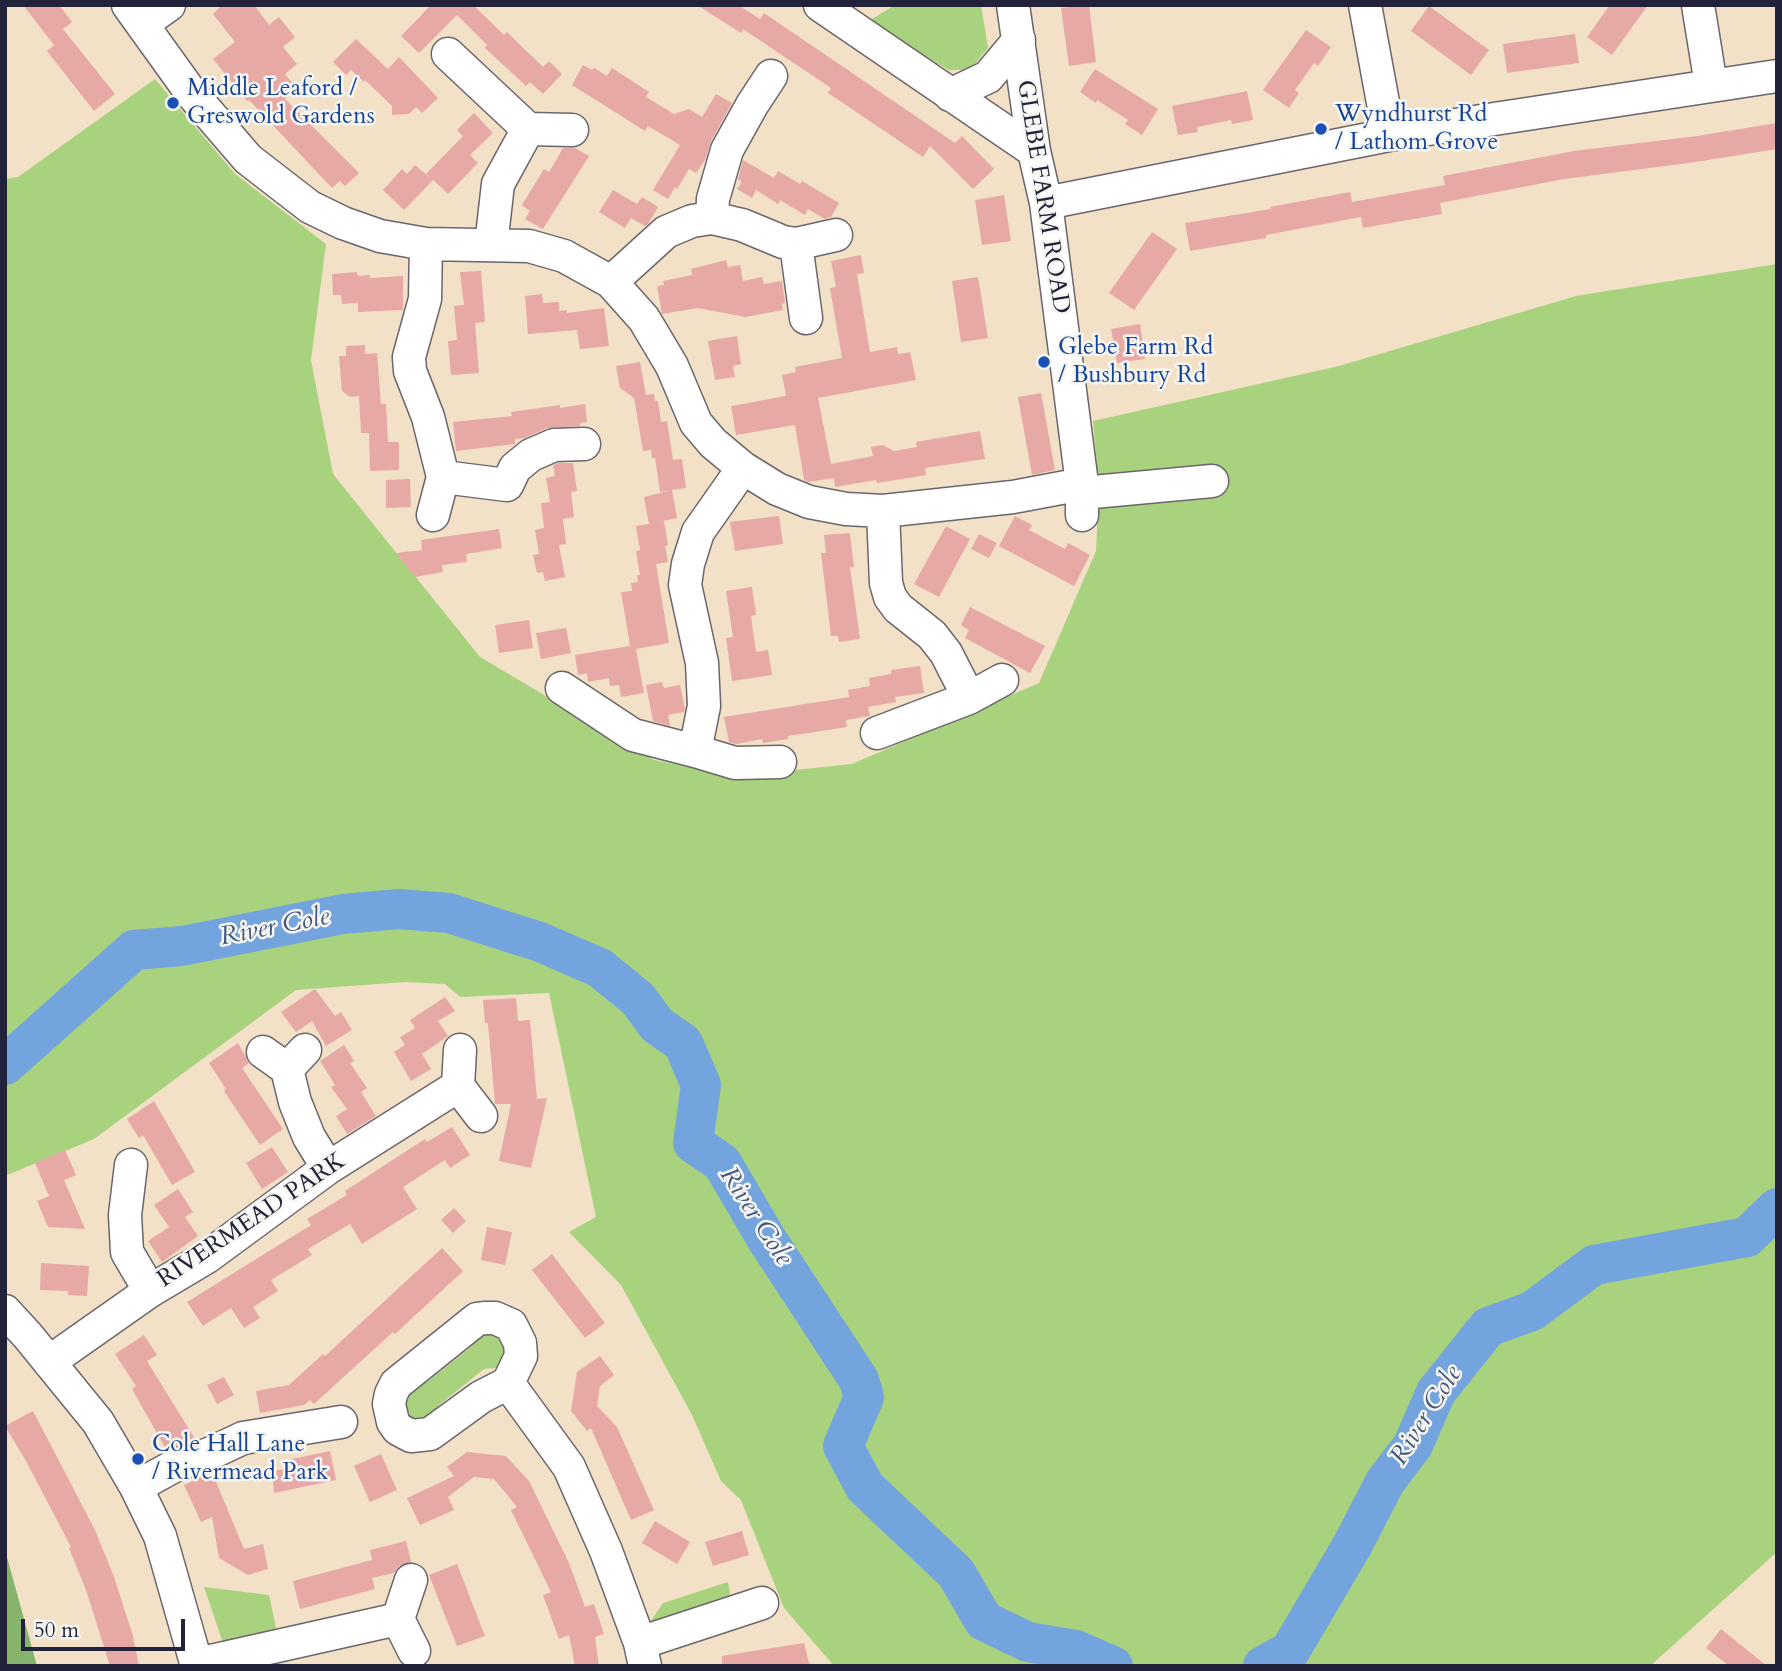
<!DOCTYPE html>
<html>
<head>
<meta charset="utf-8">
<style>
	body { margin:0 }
	#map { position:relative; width:1782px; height:1671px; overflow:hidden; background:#f2e1c7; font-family:Cardo,serif }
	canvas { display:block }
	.frame { position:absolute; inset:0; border:7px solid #22223b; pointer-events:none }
	.scale { position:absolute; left:21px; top:1619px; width:164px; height:32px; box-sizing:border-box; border:4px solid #22223b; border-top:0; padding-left:9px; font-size:21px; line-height:24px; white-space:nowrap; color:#22223b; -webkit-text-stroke:5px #f6f6f2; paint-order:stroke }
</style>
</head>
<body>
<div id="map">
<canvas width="1782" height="1671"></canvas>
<div class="frame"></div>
<div class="scale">50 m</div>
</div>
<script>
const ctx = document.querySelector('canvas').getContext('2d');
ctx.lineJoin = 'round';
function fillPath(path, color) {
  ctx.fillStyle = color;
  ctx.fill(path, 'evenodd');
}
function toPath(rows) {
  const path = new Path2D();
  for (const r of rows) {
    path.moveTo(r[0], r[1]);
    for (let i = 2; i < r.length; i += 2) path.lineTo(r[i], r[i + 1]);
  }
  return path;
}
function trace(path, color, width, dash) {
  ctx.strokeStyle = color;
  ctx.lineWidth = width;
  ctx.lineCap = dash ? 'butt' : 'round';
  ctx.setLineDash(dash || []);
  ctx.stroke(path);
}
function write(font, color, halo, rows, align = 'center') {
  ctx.font = font + ' Cardo,serif';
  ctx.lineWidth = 5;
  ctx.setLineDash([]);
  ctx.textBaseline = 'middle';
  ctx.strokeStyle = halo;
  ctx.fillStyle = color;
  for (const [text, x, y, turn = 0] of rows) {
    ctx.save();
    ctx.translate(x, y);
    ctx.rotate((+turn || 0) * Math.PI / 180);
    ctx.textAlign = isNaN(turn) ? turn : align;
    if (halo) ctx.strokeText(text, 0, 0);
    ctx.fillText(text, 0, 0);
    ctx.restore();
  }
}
const green = toPath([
	[895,5,981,5,988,48,970,70,949,70,867,22],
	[155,79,235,174,326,244,311,360,333,474,480,657,654,760,737,776,852,764,1039,683,1096,551,1099,489,1093,421,1339,366,1576,296,1777,264,1777,1552,1650,1666,834,1666,784,1608,741,1500,721,1481,692,1415,621,1285,569,1232,596,1217,549,993,460,997,445,984,405,982,296,990,94,1139,5,1176,5,179,18,177],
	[480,1328,506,1334,506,1367,484,1369,439,1405,434,1421,415,1425,399,1412,405,1385,427,1382,471,1347],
	[728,1582,730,1592,727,1604,661,1627,651,1621,663,1603],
	[204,1587,269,1595,277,1633,224,1646]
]);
const forest = toPath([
	[5,1550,37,1666,5,1666]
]);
const river = toPath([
	[5,1065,134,950,182,946,343,914,398,909,449,913,540,942,600,968,638,999,657,1025,683,1043,701,1085,693,1143,722,1163,766,1238,859,1380,864,1397,843,1446,865,1487,956,1573,984,1621,1028,1642,1076,1650,1113,1666],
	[1263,1666,1290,1651,1353,1544,1385,1482,1413,1445,1436,1392,1488,1327,1532,1311,1594,1265,1747,1237,1777,1208]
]);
const building = toPath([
	[23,5,59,5,72,22,63,29,115,94,94,111,47,51,54,45],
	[222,5,254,5,269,25,279,17,295,37,283,47,297,64,285,74,297,89,285,99,359,173,345,186,340,181,332,188,249,100,247,101,213,59,235,42,213,14],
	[431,5,473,5,504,35,507,32,543,67,549,61,562,74,543,94,530,82,526,86,485,48,487,45,457,15,419,53,401,36],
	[697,5,738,5,760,19,764,13,955,143,962,136,994,169,973,189,930,146,923,157,828,93,831,88,743,29,741,33],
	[1089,5,1096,62,1069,66,1061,8],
	[1610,5,1648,5,1612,55,1587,37],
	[1429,6,1489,50,1471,75,1411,31],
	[1306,30,1331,47,1318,66,1314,63,1295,90,1299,93,1289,108,1263,90],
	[1575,34,1579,63,1507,73,1503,44],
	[356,39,388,69,399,57,438,98,422,113,416,107,409,114,392,115,392,106,365,80,364,82,351,70,346,75,333,62],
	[583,65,592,70,594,68,607,76,612,68,649,92,646,97,674,114,689,109,702,117,716,94,732,103,711,141,705,160,696,173,689,169,677,189,675,187,668,199,653,190,680,145,648,126,645,131,572,85],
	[1095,69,1158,109,1142,135,1125,124,1128,120,1097,100,1096,103,1080,92],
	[1247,91,1253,120,1232,124,1231,120,1197,127,1198,132,1178,135,1172,106],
	[474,113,493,133,470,155,478,163,448,194,433,180,404,210,383,190,402,169,407,174,415,165,430,178,426,174,463,136,457,130],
	[1777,123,1777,149,1689,163,1564,179,1440,203,1442,214,1363,228,1361,217,1266,235,1266,238,1190,251,1185,223,1271,209,1270,207,1350,192,1352,202,1445,185,1443,176,1574,151,1697,136],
	[563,148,575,148,589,156,543,229,525,219,530,211,522,205,544,169,549,172],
	[743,160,774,178,778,171,800,184,802,181,839,203,831,217,825,219,808,209,805,215,780,200,778,204,756,190,752,198,737,189,742,182,738,179],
	[613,190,637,204,642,197,658,207,648,224,645,226,631,218,625,228,599,212],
	[1004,195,1011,241,982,245,975,200],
	[1152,232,1177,249,1134,310,1109,293],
	[861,255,864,273,857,274,870,352,897,347,898,354,910,352,916,380,818,398,831,464,873,456,871,447,883,445,894,451,917,447,916,442,980,431,985,459,925,468,926,475,877,483,876,480,835,487,834,478,808,482,804,480,795,425,736,435,731,406,786,396,782,375,796,372,795,367,842,358,830,288,836,287,831,261],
	[726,260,728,267,740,265,743,281,762,277,764,284,782,281,785,303,782,304,783,310,745,317,698,308,662,314,657,286,664,285,663,281,692,275,691,269],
	[481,271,485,322,475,323,479,373,451,375,448,341,457,340,454,306,464,305,460,272],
	[357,272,358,276,370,275,370,278,403,276,403,310,358,312,358,303,342,304,341,295,333,295,332,274],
	[978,277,988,338,961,342,952,281],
	[542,294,543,303,559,302,559,311,567,310,567,313,604,308,609,346,580,349,577,330,528,334,525,296],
	[1140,324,1145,359,1117,363,1111,329],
	[737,336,741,364,733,366,735,377,715,380,708,341],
	[365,345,365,354,377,353,381,404,386,404,388,442,399,442,399,470,370,471,369,433,361,433,359,396,350,397,342,391,339,356,346,356,346,346],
	[640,362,646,395,654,394,655,401,658,401,661,422,667,421,673,460,682,459,686,488,672,490,677,518,658,522,664,521,668,545,665,546,668,562,656,564,669,643,636,649,644,693,621,697,619,685,610,686,609,678,588,682,587,673,578,675,575,655,630,646,621,592,632,591,631,583,638,582,637,575,640,575,636,551,640,550,636,526,649,524,644,497,668,491,660,492,655,458,652,458,651,450,643,451,634,398,620,388,616,366],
	[1041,393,1055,470,1032,475,1018,397],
	[585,404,587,422,580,423,580,426,547,428,525,438,515,439,515,444,456,451,453,422,512,416,511,412,560,405,560,408],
	[558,463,573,463,577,491,571,492,574,517,563,519,566,544,559,545,565,577,545,581,543,572,537,573,533,555,539,554,535,530,544,528,541,503,550,502,546,478,555,476,553,465],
	[410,479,411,507,386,508,386,480],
	[779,516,783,544,735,551,730,522],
	[1015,516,1032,525,1029,530,1065,549,1068,543,1090,555,1074,586,999,546],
	[946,526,970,539,939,597,914,584],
	[499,529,502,548,466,554,467,562,442,565,443,572,415,577,396,553,422,550,421,540],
	[850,533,854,567,850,567,860,639,839,642,838,636,831,636,821,553,826,553,824,535],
	[979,534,997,543,989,558,971,549],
	[752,587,756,615,751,616,756,652,768,650,772,675,732,681,726,638,733,637,726,591],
	[970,607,1045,646,1030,673,965,638,969,630,961,625],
	[529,620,533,648,499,653,495,625],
	[566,628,571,653,541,659,536,633],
	[920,666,924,693,895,697,896,702,868,707,870,716,846,720,847,727,788,736,788,739,763,743,762,739,736,744,729,742,724,717,849,697,848,690,870,686,869,678,891,674,891,670],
	[662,682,664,688,680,685,685,709,684,712,668,715,670,726,653,721,646,685],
	[315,989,335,1016,341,1012,352,1030,326,1046,312,1021,296,1032,281,1012],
	[445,997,455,1011,438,1021,448,1036,422,1054,431,1069,411,1081,394,1052,405,1045,400,1037,415,1028,410,1020],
	[516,998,518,1021,530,1020,537,1099,547,1098,531,1168,499,1161,511,1104,495,1104,488,1023,485,1023,483,1000],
	[238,1043,249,1063,242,1068,283,1129,260,1145,224,1091,226,1089,209,1063],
	[344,1045,354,1061,350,1063,367,1088,361,1092,376,1116,347,1134,336,1116,347,1109,331,1087,335,1085,320,1061],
	[154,1101,195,1172,172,1185,143,1135,139,1138,127,1119],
	[452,1127,470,1155,450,1168,445,1160,403,1187,417,1209,362,1244,350,1224,308,1249,312,1255,271,1280,278,1291,253,1307,260,1318,244,1328,231,1308,203,1326,187,1302,311,1225,307,1219,347,1195,345,1191,374,1172,425,1139,427,1142],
	[272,1147,288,1172,262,1189,246,1163],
	[65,1150,76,1175,64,1180,85,1229,48,1227,37,1201,49,1196,35,1163],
	[178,1189,193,1212,185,1217,198,1236,162,1262,148,1241,169,1227,154,1205],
	[454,1208,466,1221,453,1233,441,1220],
	[487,1227,512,1232,505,1265,481,1260],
	[442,1248,463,1271,395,1334,393,1332,314,1404,310,1400,304,1405,260,1413,256,1391,289,1385,323,1354,325,1356],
	[552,1254,605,1323,585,1338,532,1270],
	[41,1263,89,1266,87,1296,68,1295,68,1291,40,1290],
	[144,1335,157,1355,147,1361,195,1439,166,1449,132,1389,136,1386,115,1354],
	[600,1356,614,1375,600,1386,597,1406,617,1427,654,1510,631,1520,591,1428,587,1431,571,1411,577,1372],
	[224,1377,234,1395,217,1404,207,1385],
	[33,1411,95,1530,114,1577,133,1636,139,1666,110,1666,86,1590,69,1548,71,1547,26,1461,5,1426],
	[330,1451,336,1480,274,1493,272,1471,294,1468,292,1459],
	[467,1452,506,1456,529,1481,569,1563,585,1607,594,1604,604,1634,595,1637,599,1666,575,1666,569,1635,559,1639,543,1595,551,1592,511,1510,517,1507,494,1479,474,1477,448,1497,454,1510,420,1525,407,1498,454,1476,447,1467],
	[381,1454,397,1490,370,1502,354,1466],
	[212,1472,244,1549,263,1544,268,1569,248,1575,219,1558,212,1517,201,1522,184,1485],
	[655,1521,690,1542,677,1564,642,1543],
	[742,1531,749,1555,713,1566,705,1542],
	[406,1541,411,1562,399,1566,394,1573,372,1578,375,1589,300,1609,293,1581,372,1560,370,1550],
	[457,1564,485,1636,457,1646,429,1575],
	[1721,1629,1767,1666,1729,1666,1706,1648],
	[804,1643,810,1666,722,1666,722,1656]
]);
const minor = toPath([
	[128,5,192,94,248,159,310,207,343,223,380,236,426,244,529,246,564,256,611,282,644,319,672,366,696,423,713,443,743,468,777,489,809,502,846,509,883,511,1013,497,1082,484],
	[820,5,1034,151],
	[1013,5,1034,151,1046,203,1082,484,1082,515],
	[1365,5,1389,135],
	[1698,5,1711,85],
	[142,24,169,5],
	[448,54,528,129,498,184,491,245],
	[950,95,988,77,1019,40],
	[528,129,572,130],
	[1046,203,1389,135,1777,76],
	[712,218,713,199,727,150,752,105,771,76],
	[426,244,425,299,409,357,410,371,428,417,443,477,433,515],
	[796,244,806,318],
	[611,282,666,232,692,221,712,218,742,225,783,242,796,244,836,235],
	[443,477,507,485,515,468,531,455,554,445,584,444],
	[1082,493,1212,481],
	[883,511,886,583,890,597,898,608,932,635,946,653,969,698],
	[562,688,633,735,695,751,704,706,702,663,685,585,688,564,698,532,743,468],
	[877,733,969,698,1002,680],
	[695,751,735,763,780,762],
	[305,1050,287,1069,295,1102,309,1137,328,1168],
	[263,1052,287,1069],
	[458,1086,460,1050],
	[131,1165,125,1215,127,1252,150,1291],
	[5,1311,28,1336,98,1422,136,1487,160,1536,197,1666],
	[486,1318,495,1318,511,1325,520,1343,521,1356,508,1383,481,1397,430,1434,411,1436,398,1429,393,1422,389,1404,391,1394,396,1384,477,1319,486,1318],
	[49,1362,150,1291,207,1257,328,1168,458,1086,481,1116],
	[508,1383,569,1467,606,1551,640,1643,645,1666],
	[136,1487,176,1465,209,1454,243,1438,341,1422],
	[411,1580,398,1619,414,1651],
	[640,1643,762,1603],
	[197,1664,398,1619]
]);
const markers = [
	[173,103,7,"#1a4fb4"],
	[1321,129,7,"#1a4fb4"],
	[1044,362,7,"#1a4fb4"],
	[138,1459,7,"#1a4fb4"]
];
const transitNames = [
	["Middle Leaford /",187,89],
	["Greswold Gardens",187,117],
	["Wyndhurst Rd",1335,115],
	["/ Lathom Grove",1335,143],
	["Glebe Farm Rd",1058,348],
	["/ Bushbury Rd",1058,376],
	["Cole Hall Lane",152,1445],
	["/ Rivermead Park",152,1473]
];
const streetNames = [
	["GLEBE FARM ROAD",1042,197,81],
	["RIVERMEAD PARK",252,1221,-34]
];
const waterNames = [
	["River Cole",275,928,-11],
	["River Cole",755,1217,57],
	["River Cole",1427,1416,-58]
];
fillPath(green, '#a9d27e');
fillPath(forest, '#86b46d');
trace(river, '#74a4de', 40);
fillPath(building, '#e7a9a5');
trace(minor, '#6b656c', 35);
trace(minor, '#fff', 32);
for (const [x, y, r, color] of markers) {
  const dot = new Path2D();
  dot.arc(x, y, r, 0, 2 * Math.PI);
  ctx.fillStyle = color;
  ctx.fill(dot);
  trace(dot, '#f6f6f2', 2.5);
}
write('24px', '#164399', '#f6f6f2', transitNames, 'left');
write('24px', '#22223b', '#f6f6f2', streetNames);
write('italic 26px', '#43567c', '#f6f6f2', waterNames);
</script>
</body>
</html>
